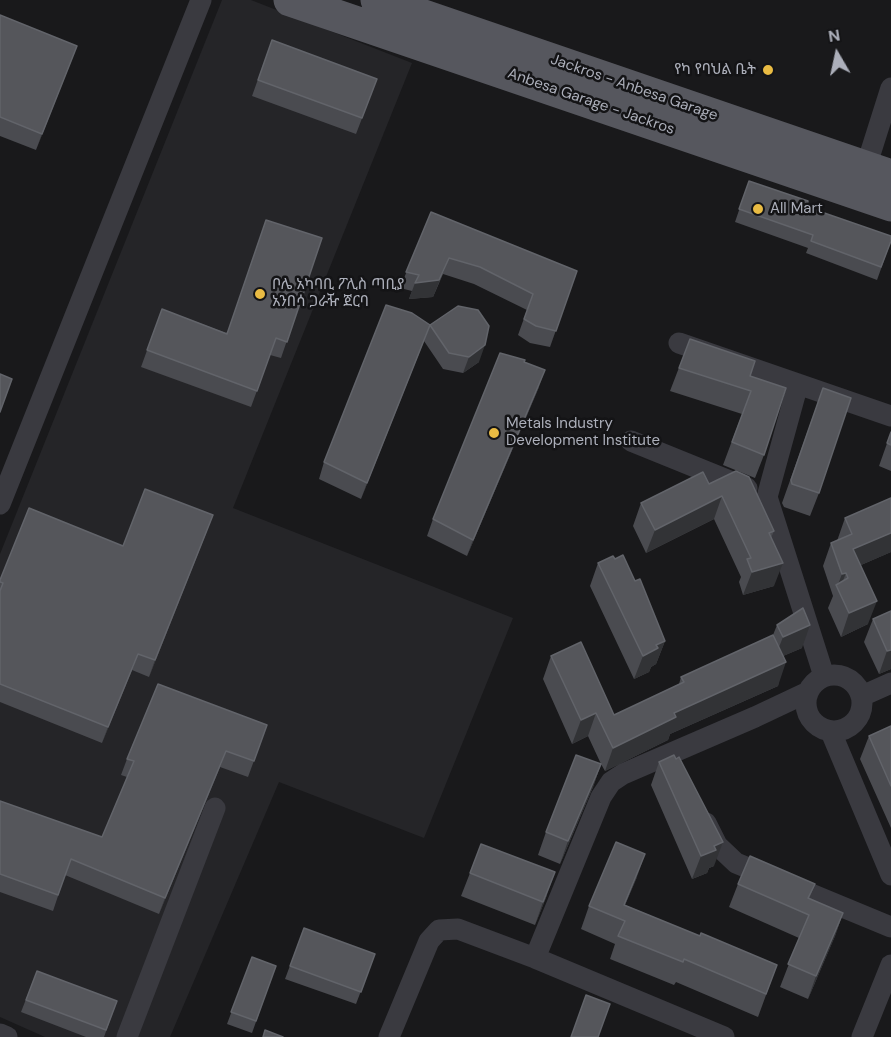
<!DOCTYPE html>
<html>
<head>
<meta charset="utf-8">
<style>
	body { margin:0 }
	#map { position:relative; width:891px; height:1037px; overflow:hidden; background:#19191b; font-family:"DM Sans",sans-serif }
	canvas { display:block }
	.north { position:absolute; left:807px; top:24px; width:60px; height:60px; -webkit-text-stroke:4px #141416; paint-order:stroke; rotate:351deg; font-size:16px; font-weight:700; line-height:24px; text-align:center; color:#acafba }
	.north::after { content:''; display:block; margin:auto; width:21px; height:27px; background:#acafba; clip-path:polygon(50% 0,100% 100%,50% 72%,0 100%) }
</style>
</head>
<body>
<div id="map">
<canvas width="891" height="1037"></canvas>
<div class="north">N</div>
</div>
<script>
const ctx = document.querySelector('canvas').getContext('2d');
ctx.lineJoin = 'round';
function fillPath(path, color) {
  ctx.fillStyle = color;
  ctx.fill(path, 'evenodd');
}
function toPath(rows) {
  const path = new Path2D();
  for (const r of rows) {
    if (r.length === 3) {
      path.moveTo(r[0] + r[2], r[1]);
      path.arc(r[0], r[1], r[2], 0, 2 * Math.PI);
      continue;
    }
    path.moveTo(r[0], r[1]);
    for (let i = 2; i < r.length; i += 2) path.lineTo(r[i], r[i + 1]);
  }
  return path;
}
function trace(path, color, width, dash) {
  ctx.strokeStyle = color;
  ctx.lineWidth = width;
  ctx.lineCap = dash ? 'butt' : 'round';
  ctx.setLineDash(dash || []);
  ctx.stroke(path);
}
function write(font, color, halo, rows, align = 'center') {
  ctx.font = font + ' "DM Sans","Noto Sans Ethiopic",sans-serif';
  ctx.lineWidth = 5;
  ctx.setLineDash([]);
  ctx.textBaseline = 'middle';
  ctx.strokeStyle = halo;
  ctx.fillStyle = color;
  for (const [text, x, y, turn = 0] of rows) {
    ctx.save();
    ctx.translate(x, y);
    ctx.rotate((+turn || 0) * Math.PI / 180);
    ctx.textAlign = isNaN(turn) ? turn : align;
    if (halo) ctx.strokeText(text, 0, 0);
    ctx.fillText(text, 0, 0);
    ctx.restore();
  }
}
const built = toPath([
	[222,0,251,0,412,63,233,508,513,618,424,838,279,782,170,1037,45,1037,0,1017,0,554]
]);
const minor = toPath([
	[866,167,891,88],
	[679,343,891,416],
	[798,384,767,497,824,676],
	[631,441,747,488],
	[0,504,201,0],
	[834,703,28],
	[862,696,891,683],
	[831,732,891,875],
	[706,823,717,845,736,863,891,927],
	[535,958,601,797,611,782,623,774,755,717,808,692],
	[0,1034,7,1037],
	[127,1037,215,808],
	[389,1037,429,941,439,930,458,929,535,958,724,1037],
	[862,1037,891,965]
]);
const primary = toPath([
	[290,0,891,205],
	[377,0,891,176]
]);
const wall = toPath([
	[0,15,77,46,36,150,0,136],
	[272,40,377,79,356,134,252,96],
	[749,181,807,207,891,241,877,280,806,253,808,248,735,222],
	[431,212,577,271,550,347,530,343,518,335,527,310,474,284,443,274,433,297,409,299,412,291,400,288],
	[322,238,281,358,270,355,251,407,141,367,162,309,226,333],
	[430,325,479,362,463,373,443,369,424,341,361,499,319,479,324,462],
	[690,339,750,376,764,455,755,478,723,465,742,414,670,391],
	[525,362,539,387,467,556,427,536,433,519],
	[823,388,819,493,810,516,784,507,782,503],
	[891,432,891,471,879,466],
	[709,484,774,531,771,538,774,586,743,595,739,582,741,577,714,519,646,553,633,526,641,503],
	[891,498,891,552,861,565,868,624,841,637,828,608,833,596,823,566,831,543,837,541,845,518],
	[207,531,149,677,132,670,102,743,0,702,0,580,123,546],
	[615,559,665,641,656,664,651,667,649,672,634,679,590,586,598,563],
	[891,611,891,669,879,674,864,642,873,619],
	[777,625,802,648,783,656,778,686,670,734,668,740,605,771,601,764,593,787,560,864,538,855,546,832,601,764,588,736,572,744,543,679,551,656,614,715,679,684,681,677,773,635],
	[267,725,248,777,220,767,159,914,65,875,53,911,0,892,0,801,102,837,127,777,121,775,127,759],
	[891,726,891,828,860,759,869,736],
	[659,762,714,866,709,868,707,873,692,879,651,785],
	[470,873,547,895,535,925,461,896],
	[637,877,625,905,700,936,777,965,758,1017,676,982,674,985,610,959,615,944,581,929,589,906],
	[738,884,815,884,809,899,843,913,835,936,808,999,780,987,799,938,729,907],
	[304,928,375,954,356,1004,285,979],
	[252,957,276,966,252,1033,227,1024],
	[37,971,117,1001,104,1037,86,1037,21,1012]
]);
const shadedWall = toPath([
	[77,46,71,62,36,150,42,134],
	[449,258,433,297,409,299,415,283],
	[430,325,424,341,361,499,367,483],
	[485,345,479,362,463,373,469,357],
	[545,370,539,387,467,556,473,540],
	[722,496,714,519,646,553,655,530],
	[213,515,207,531,149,677,155,660],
	[891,533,891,552,845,572,853,549],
	[783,563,774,586,743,595,752,572],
	[846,573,839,591,837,587,842,574],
	[877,601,868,624,841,637,849,613],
	[810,625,802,648,774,660,783,637],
	[665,641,656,664,651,667,649,672,634,679,643,656,656,645],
	[891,650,891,669,879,674,887,651],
	[138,654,132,670,102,743,108,727],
	[786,662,778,686,670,734,668,740,605,771,613,748,674,713],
	[596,713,588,736,572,744,581,720],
	[226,751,220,767,159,914,165,898],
	[601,764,593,787,560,864,568,841],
	[723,842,714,866,709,868,707,873,692,879,701,856,714,846],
	[645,854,637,877,619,919,624,905],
	[555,872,547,895,535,925,543,902],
	[843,913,835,936,808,999,816,976]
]);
const building = toPath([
	[0,15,77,46,42,134,0,117,0,15],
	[272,40,377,79,362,118,258,80,272,40],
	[749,181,808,201,807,207,891,236,891,241,881,267,811,241,813,235,739,209,749,181],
	[431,212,577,271,556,331,536,326,524,319,533,294,480,267,449,258,439,280,415,283,419,275,406,272,431,212],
	[266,220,322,238,287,342,276,338,257,391,147,350,162,309,227,334,266,220],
	[386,305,412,313,430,325,458,306,478,310,489,326,485,345,469,357,449,353,430,325,367,483,324,462,386,305],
	[690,339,755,361,750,376,786,388,764,455,732,442,751,391,679,368,690,339],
	[500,353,525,360,524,362,545,370,473,540,433,519,500,353],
	[0,374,12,379,0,412,0,374],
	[823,388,851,398,819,493,792,484,791,480,823,388],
	[891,432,891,445,887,443,891,432],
	[736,471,749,477,774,531,769,533,783,563,752,572,747,559,751,558,722,496,655,530,641,503,703,472,709,484,736,471],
	[145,489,213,515,155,660,138,654,108,727,0,684,0,591,3,583,0,582,0,580,29,508,123,546,145,489],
	[891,498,891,533,853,549,877,601,849,613,836,585,848,578,846,573,842,574,831,543,852,534,845,518,891,498],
	[623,555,635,581,640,579,665,641,656,645,658,648,643,656,598,563,613,556,615,559,623,555],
	[803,608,810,625,783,637,777,625,803,608],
	[891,611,891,650,887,651,873,619,891,611],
	[773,635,786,662,674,713,676,717,613,748,596,713,581,720,551,656,581,642,614,715,684,682,681,677,773,635],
	[158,684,267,725,254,761,226,751,165,898,71,859,58,895,0,874,0,801,102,837,134,761,127,759,158,684],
	[891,726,891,786,869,736,891,726],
	[576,755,601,764,568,841,546,832,576,755],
	[674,755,676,759,679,757,723,842,714,846,716,850,701,856,659,762,674,755],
	[616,842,645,854,624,905,700,936,701,933,777,965,766,994,684,959,683,962,618,936,625,921,589,906,616,842],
	[481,844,555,872,543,902,470,873,481,844],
	[750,856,815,884,808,898,843,913,816,976,788,964,809,915,738,884,750,856],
	[304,928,375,954,361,992,290,966,304,928],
	[252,957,276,966,256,1021,231,1012,252,957],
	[37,971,117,1001,106,1030,26,1000,37,971],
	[586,995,610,1004,598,1037,571,1037,586,995],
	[265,1030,283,1037,263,1037,265,1030]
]);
const markers = [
	[768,70,6,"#e9bb43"],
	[758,209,6,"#e9bb43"],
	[260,294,6,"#e9bb43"],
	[494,433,6,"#e9bb43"]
];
const poiNames = [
	["የካ የባህል ቤት",756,70,"right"],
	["All Mart",770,209],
	["ቦሌ አካባቢ ፖሊስ ጣቢያ",272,285],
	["አንበሳ ጋራዥ ጀርባ",272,302],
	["Metals Industry",506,424],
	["Development Institute",506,441]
];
const streetNames = [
	["Jackros - Anbesa Garage",634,88,19],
	["Anbesa Garage - Jackros",591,102,19]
];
fillPath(built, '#252528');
trace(minor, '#3a3a40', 21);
trace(primary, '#56575e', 33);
fillPath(wall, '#4a4b50');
fillPath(shadedWall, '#323336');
fillPath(building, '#55565b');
trace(building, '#62646a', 1.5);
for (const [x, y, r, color] of markers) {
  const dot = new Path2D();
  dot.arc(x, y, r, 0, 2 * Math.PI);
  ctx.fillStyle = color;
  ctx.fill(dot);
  trace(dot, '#141416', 2);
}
write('15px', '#acafba', '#141416', poiNames, 'left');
write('15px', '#acafba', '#141416', streetNames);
</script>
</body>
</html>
